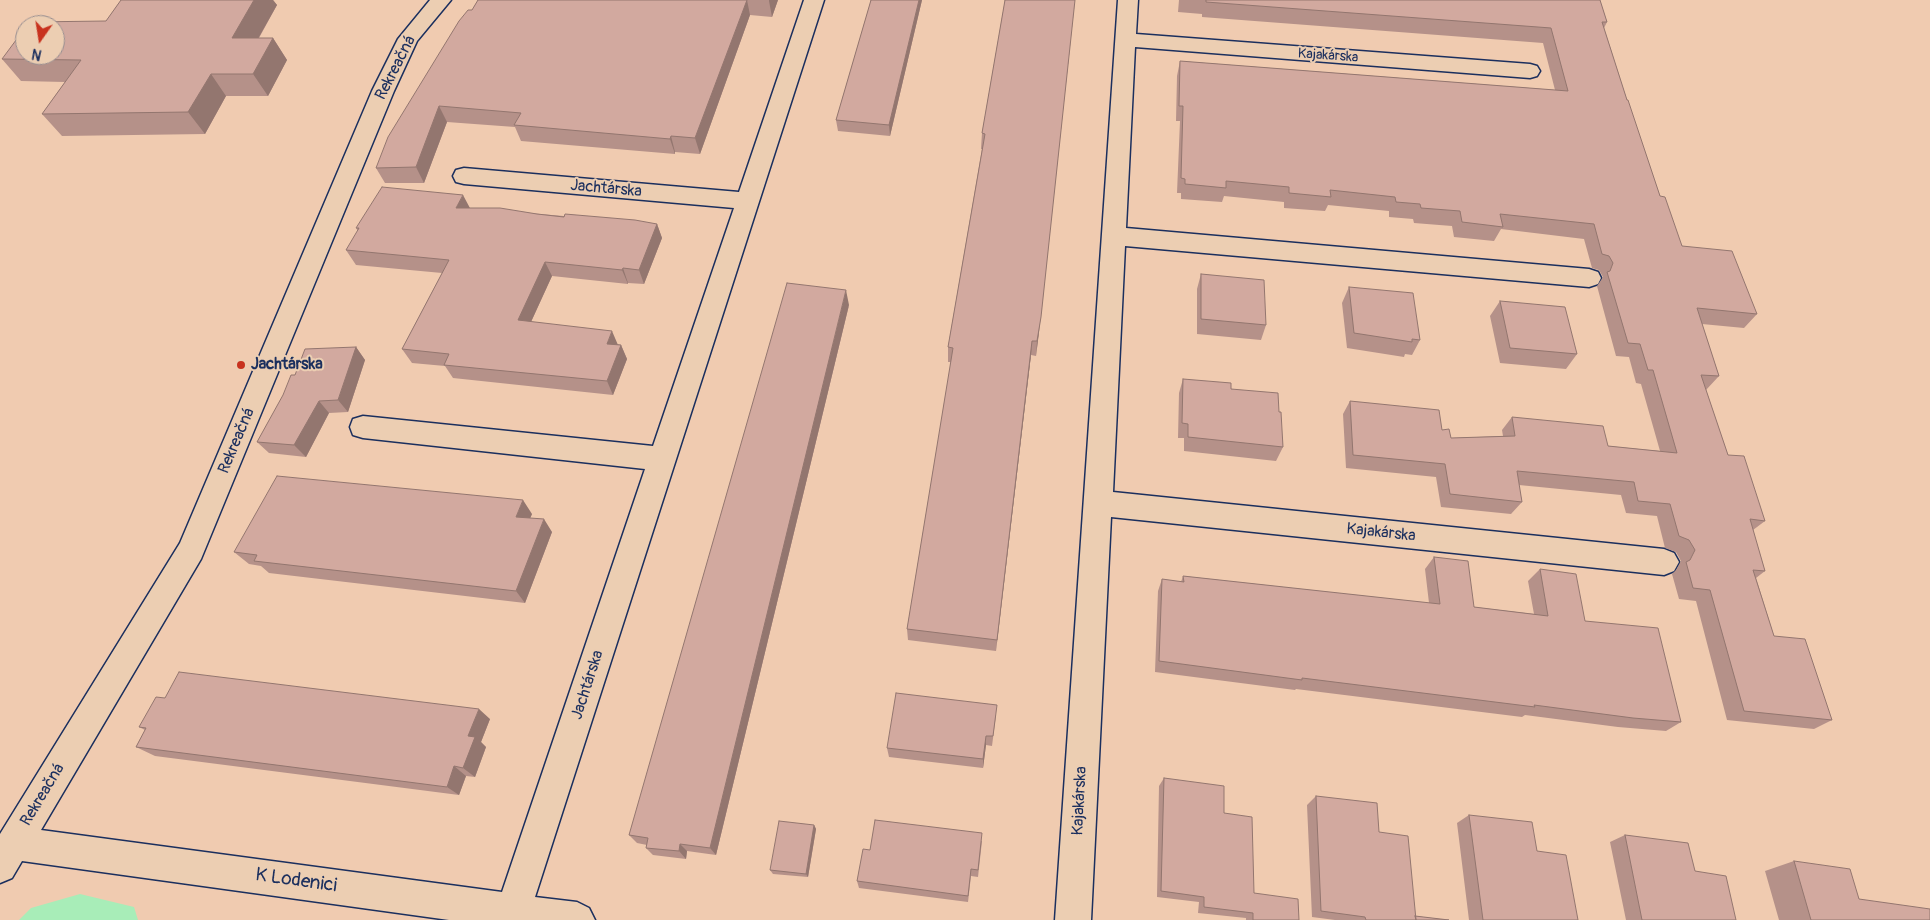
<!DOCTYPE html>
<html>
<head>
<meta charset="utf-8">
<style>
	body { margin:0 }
	#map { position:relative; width:1930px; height:920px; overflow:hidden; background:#f0cbb0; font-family:Pangolin,sans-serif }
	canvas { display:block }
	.north { position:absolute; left:15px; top:15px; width:50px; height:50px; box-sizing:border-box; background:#ecceb2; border:1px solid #988e90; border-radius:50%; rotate:193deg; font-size:14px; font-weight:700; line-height:20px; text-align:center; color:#1b2f5e }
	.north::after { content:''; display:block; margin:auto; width:18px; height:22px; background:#c8321e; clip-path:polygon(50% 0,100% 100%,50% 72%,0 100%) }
</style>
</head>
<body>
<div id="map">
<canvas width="1930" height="920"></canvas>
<div class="north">N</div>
</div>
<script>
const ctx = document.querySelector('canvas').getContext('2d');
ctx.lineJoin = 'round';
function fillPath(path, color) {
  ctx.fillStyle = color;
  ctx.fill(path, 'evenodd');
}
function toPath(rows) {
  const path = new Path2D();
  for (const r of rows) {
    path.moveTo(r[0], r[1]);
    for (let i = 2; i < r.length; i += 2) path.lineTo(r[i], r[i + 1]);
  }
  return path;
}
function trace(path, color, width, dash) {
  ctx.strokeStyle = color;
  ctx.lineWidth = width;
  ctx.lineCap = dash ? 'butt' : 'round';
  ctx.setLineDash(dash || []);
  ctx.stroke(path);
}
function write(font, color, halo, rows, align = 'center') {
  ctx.font = font + ' Pangolin,sans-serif';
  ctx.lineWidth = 4;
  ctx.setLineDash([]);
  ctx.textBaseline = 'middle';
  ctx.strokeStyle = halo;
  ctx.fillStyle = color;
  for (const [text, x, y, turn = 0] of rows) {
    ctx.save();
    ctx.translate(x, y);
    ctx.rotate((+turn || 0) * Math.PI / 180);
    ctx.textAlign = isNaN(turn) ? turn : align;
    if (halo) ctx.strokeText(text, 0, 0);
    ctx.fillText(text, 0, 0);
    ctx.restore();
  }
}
const green = toPath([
	[80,894,134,907,138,920,19,920,31,908]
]);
const minor = toPath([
	[430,0,451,0,417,41,394,91,201,559,41,830,502,892,645,469,363,438,353,435,350,427,353,419,363,416,653,446,734,208,464,184,456,182,453,176,456,170,464,168,739,192,804,0,824,0,535,897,577,902,589,908,595,920,449,920,22,861,12,878,0,883,0,834,180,543,372,91,398,39,430,0],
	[1118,0,1138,0,1136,34,1530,64,1537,66,1540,71,1537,76,1530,78,1135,47,1126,228,1589,269,1598,272,1601,278,1598,284,1589,287,1125,246,1113,492,1664,549,1674,553,1679,562,1674,571,1664,575,1111,517,1091,920,1055,920,1118,0]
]);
const wall = toPath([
	[121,0,273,0,277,5,259,38,273,38,287,60,268,96,226,96,205,134,62,136,42,114,65,82,21,81,2,59,106,21],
	[478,0,778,0,772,17,750,15,700,154,675,152,675,154,521,141,515,127,447,122,424,183,385,183,376,168],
	[871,0,922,0,890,136,838,131,836,120],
	[1005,0,1039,332,1036,356,1031,355,996,651,908,640,907,629,951,362,948,362,948,347,982,149,981,149,982,133],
	[1179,0,1600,0,1607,22,1604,28,1627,100,1660,196,1682,246,1757,314,1744,328,1702,324,1719,376,1706,390,1728,455,1765,521,1753,530,1765,571,1756,578,1774,636,1832,720,1814,729,1727,720,1696,601,1679,599,1672,574,1676,570,1681,561,1676,552,1665,548,1657,516,1626,513,1621,495,1519,485,1522,502,1511,514,1441,507,1436,477,1346,468,1343,414,1350,401,1442,430,1451,438,1503,436,1502,430,1512,417,1608,446,1660,451,1641,384,1636,383,1629,357,1616,356,1597,286,1603,277,1599,270,1592,268,1584,239,1501,229,1494,241,1454,237,1452,226,1414,223,1413,219,1389,217,1389,211,1328,205,1325,211,1284,208,1284,202,1224,196,1222,202,1181,199,1181,193,1177,193,1180,121,1176,121,1177,76,1180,61,1555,90,1543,43,1202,17,1202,14,1178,12],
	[470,208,657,224,662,238,644,284,628,283,628,284,552,276,531,322,621,345,627,359,613,395,453,378,445,366,412,363,402,349,442,273,356,265,346,250,358,231,356,228],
	[1201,274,1266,325,1261,340,1197,334,1197,289],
	[1349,287,1420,340,1412,355,1405,354,1404,357,1347,348,1342,303],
	[1500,301,1577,354,1566,369,1500,363,1490,316],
	[849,305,716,855,687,851,686,859,653,855,646,848,647,845,637,843,629,835],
	[356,347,365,360,348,412,329,413,306,457,269,453,257,442,295,375],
	[1183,379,1231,389,1279,412,1283,447,1276,461,1184,451,1184,438,1178,438,1179,393],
	[532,514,530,518,552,532,525,603,269,573,261,566,249,564,234,552],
	[1434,557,1474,607,1534,614,1528,581,1540,569,1585,621,1681,722,1666,731,1618,727,1525,715,1522,717,1296,689,1295,690,1155,672,1158,591,1162,579,1181,582,1183,576,1429,603,1425,569],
	[165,698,490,719,481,742,486,747,475,777,466,776,459,795,155,756,136,747,145,730,139,727],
	[996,715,992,746,986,745,983,768,889,757,887,748],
	[1164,778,1224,813,1254,893,1299,920,1246,920,1246,918,1198,913,1199,902,1157,897,1159,786],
	[1316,796,1379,832,1415,916,1449,920,1335,920,1312,917,1307,805],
	[1469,815,1537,851,1578,920,1469,920,1457,823],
	[814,825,816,829,808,877,773,874,770,870],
	[1625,835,1695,871,1736,920,1626,920,1610,842],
	[982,841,978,877,971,876,968,902,859,888,857,881,870,850],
	[1794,861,1859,899,1930,920,1779,920,1765,871]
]);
const shadedWall = toPath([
	[254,0,273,0,277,5,246,60,232,38],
	[747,0,750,15,700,154,695,138],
	[769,0,778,0,772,17,769,1],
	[919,0,922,0,890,136,889,125],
	[1075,0,1039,332,1036,356,1037,341],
	[273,38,287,60,268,96,253,74],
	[211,74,226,96,205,134,188,112],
	[439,106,447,122,424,183,416,167],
	[671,136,675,152,675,154,670,139],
	[463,195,471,210,456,208],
	[657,224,662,238,644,284,639,270],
	[545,262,552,276,525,335,518,320],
	[623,268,628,283,628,284,622,270],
	[846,290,849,305,716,855,710,848],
	[612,331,618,345,607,344],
	[1032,341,1031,355,996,651,997,640],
	[621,345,627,359,613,395,607,381],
	[356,347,365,360,348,412,338,400],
	[319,401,329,413,306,457,294,445],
	[523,500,532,514,525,530,516,517],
	[544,519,552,532,525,603,516,591],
	[479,709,490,719,481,742,486,747,475,777,463,768,468,736],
	[986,736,986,745,983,768,983,759],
	[454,766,466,776,459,795,447,787],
	[814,825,816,829,808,877,806,874],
	[680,844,687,851,686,859,679,851]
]);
const building = toPath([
	[121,0,254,0,232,38,273,38,253,74,211,74,188,112,42,114,81,60,2,59,25,28,25,55,55,55,55,25,28,25,30,22,106,21,121,0],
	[478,0,747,0,695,138,671,136,670,139,514,125,521,113,439,106,416,167,376,168,388,137,459,21,468,10,472,10,478,0],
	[871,0,919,0,889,125,836,120,871,0],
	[1005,0,1075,0,1041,317,1037,341,1032,341,997,640,907,629,953,348,948,347,985,134,982,133,1005,0],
	[1206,0,1600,0,1607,22,1602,22,1627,100,1628,100,1660,196,1665,197,1682,246,1732,251,1757,314,1697,308,1719,376,1701,375,1728,455,1744,456,1765,521,1750,519,1765,571,1753,570,1774,636,1805,639,1832,720,1744,711,1710,590,1693,588,1686,562,1690,560,1695,550,1689,540,1679,536,1670,504,1638,501,1634,482,1517,471,1522,502,1450,494,1445,464,1353,455,1350,401,1439,410,1442,430,1449,429,1451,438,1515,436,1512,417,1603,426,1608,446,1677,453,1653,370,1648,370,1640,344,1628,343,1607,272,1610,271,1613,263,1609,256,1602,254,1594,224,1500,214,1503,227,1462,222,1460,211,1421,208,1420,204,1396,202,1395,197,1330,190,1331,197,1289,193,1289,187,1226,181,1226,188,1185,184,1185,179,1181,178,1183,106,1179,106,1180,61,1568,91,1551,28,1206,2,1206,0],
	[382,187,463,195,456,208,500,208,537,214,564,217,565,214,635,220,657,224,639,270,623,268,622,270,545,262,518,320,612,331,607,344,621,345,607,381,444,365,449,354,402,349,449,260,346,250,359,228,356,228,382,187],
	[1201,274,1264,280,1266,325,1201,319,1201,274],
	[787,283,846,290,710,848,680,844,679,851,646,848,648,838,629,835,787,283],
	[1349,287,1413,293,1420,340,1412,339,1412,342,1354,333,1349,287],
	[1500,301,1565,307,1577,354,1510,348,1500,301],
	[356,347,338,400,319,401,294,445,257,442,283,395,291,375,295,375,305,349,356,347],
	[1183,379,1231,383,1231,389,1278,393,1279,412,1281,412,1283,447,1188,437,1188,424,1182,423,1183,379],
	[277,476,523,500,516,517,544,519,516,591,254,561,257,555,234,552,277,476],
	[1434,557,1468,561,1474,607,1548,616,1540,569,1576,574,1585,621,1658,628,1681,722,1633,718,1534,705,1535,707,1302,678,1302,680,1159,661,1162,579,1184,582,1183,576,1440,604,1434,557],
	[179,672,479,709,468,736,475,737,463,768,454,766,447,787,136,747,146,728,139,727,156,697,165,698,179,672],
	[896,693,997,705,993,736,986,736,983,759,887,748,896,693],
	[1164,778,1224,786,1224,813,1252,817,1254,893,1298,899,1299,920,1253,920,1253,913,1204,907,1204,897,1161,891,1164,778],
	[1316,796,1377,803,1379,832,1408,836,1416,920,1366,920,1365,917,1321,911,1316,796],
	[1469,815,1532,822,1537,851,1566,855,1578,920,1483,920,1469,815],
	[875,820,982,833,978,870,971,869,968,896,857,881,863,849,870,850,875,820],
	[779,821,814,825,806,874,770,870,779,821],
	[1625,835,1688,843,1695,871,1726,876,1736,920,1642,920,1625,835],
	[1794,861,1850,869,1859,899,1930,909,1930,920,1811,920,1794,861],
	[1415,916,1449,920,1416,920,1415,916]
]);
const markers = [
	[241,365,5,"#c8321e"]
];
const farStreetnames = [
	["Kajakárska",1328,56,4]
];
const streetNames = [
	["Rekreačná",396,68,-63],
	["Jachtárska",606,189,5],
	["Rekreačná",237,441,-67],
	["Kajakárska",1381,533,6],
	["Jachtárska",588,685,-72],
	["Rekreačná",43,795,-59],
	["Kajakárska",1080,801,-87]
];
const poiNames = [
	["Jachtárska",251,365]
];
const nearStreetnames = [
	["K Lodenici",296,881,8]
];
fillPath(green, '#a8edb8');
trace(minor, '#1b2f5e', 3);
fillPath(minor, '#ecceb2');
fillPath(wall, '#b59189');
fillPath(shadedWall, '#93766f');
fillPath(building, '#d2a99f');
trace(building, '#93766f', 1);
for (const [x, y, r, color] of markers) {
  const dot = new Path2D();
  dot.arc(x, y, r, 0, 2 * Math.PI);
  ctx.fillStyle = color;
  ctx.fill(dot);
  trace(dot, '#ecceb2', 2);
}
write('14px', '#1b2f5e', '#ecceb2', farStreetnames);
write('16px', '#1b2f5e', '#ecceb2', streetNames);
write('bold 16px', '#1b2f5e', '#ecceb2', poiNames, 'left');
write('19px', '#1b2f5e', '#ecceb2', nearStreetnames);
</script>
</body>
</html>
